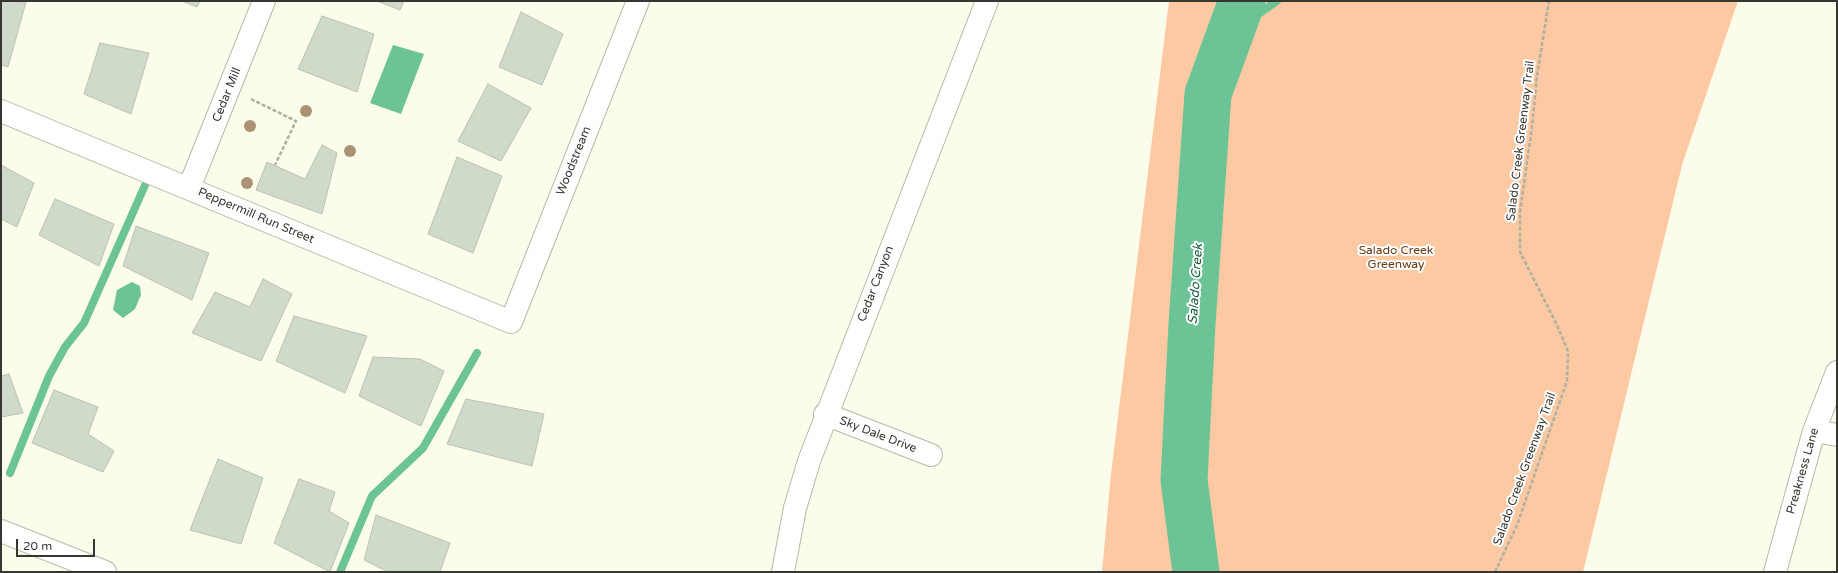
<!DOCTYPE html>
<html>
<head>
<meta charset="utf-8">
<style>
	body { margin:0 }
	#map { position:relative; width:1838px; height:573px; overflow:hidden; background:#fcfceb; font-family:"Varela Round",sans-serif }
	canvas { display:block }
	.frame { position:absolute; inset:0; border:2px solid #373731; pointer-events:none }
	.scale { position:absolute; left:16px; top:539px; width:79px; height:18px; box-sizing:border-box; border:2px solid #373731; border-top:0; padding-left:5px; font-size:12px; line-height:14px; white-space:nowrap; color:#373731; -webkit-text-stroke:3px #fff; paint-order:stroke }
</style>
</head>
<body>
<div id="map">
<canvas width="1838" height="573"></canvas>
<div class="frame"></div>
<div class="scale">20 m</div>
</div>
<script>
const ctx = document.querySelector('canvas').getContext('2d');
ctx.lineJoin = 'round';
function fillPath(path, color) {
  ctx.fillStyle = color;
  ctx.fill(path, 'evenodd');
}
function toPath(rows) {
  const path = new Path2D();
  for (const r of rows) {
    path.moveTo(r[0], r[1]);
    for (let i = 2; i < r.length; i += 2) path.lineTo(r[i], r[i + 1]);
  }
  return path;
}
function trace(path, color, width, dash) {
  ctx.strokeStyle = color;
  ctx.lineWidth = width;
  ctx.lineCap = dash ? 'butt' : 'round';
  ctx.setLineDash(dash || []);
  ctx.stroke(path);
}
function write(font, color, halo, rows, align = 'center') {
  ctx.font = font + ' "Varela Round",sans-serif';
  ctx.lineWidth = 4;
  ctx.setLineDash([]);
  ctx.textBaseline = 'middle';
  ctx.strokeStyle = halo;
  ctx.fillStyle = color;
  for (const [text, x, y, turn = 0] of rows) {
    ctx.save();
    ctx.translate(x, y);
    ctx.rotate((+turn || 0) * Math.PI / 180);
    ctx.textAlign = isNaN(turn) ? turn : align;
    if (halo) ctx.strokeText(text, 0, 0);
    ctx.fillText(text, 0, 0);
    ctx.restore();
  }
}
const green = toPath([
	[1169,1,1738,1,1682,165,1583,572,1102,572,1111,474]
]);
const water = toPath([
	[393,45,424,54,401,114,370,103],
	[132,282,140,286,141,295,135,309,123,318,113,310,117,290]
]);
const stream = toPath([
	[1230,34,1277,1],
	[10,473,49,376,65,347,84,323,150,174],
	[340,572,372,496,423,448,477,353]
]);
const river = toPath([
	[1196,572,1184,480,1192,324,1208,94,1242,1]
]);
const building = toPath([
	[1,1,26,2,8,67,1,65,1,1],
	[182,1,200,1,197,7,182,1],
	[377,1,404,1,400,10,377,1],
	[521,12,563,34,542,85,499,67,521,12],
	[322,16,374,34,357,92,298,69,322,16],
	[100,43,149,53,131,114,84,94,100,43],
	[488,84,531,108,501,161,458,141,488,84],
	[322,145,337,153,322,214,256,190,267,162,305,179,322,145],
	[457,157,502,176,473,253,428,234,457,157],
	[1,165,34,183,17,227,1,219,1,165],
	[55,199,114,224,99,266,39,235,55,199],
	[136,226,209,253,192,300,123,266,136,226],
	[263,279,292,294,261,361,192,333,215,292,250,307,263,279],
	[294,316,367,336,345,393,276,361,294,316],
	[373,357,420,359,444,371,421,426,359,396,373,357],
	[9,374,23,413,1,417,1,376,9,374],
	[54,390,98,407,88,434,114,451,103,472,32,443,54,390],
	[466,399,544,414,532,466,447,444,466,399],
	[218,459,263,478,241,544,190,530,218,459],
	[299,479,335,492,329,511,349,523,330,572,274,543,299,479],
	[376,515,450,543,440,572,388,572,364,560,376,515]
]);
const path = toPath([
	[251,99,296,121,275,165],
	[1495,572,1517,525,1567,381,1568,351,1556,323,1520,252,1520,212,1532,127,1537,76,1549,1]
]);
const minor = toPath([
	[1,111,511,322,638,1],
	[189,188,264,1],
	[825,414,931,455],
	[1814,431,1837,435],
	[1,531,105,572],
	[783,572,795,508,809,461,987,1],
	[1775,572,1814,431,1837,372]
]);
const trees = [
	[306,111],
	[250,126],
	[350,151],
	[247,183]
];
const streetNames = [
	["Cedar Mill",227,95,-68],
	["Salado Creek Greenway Trail",1521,141,-83],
	["Woodstream",574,161,-68],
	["Peppermill Run Street",256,216,23],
	["Cedar Canyon",876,284,-69],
	["Sky Dale Drive",878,435,21],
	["Salado Creek Greenway Trail",1525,469,-70],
	["Preakness Lane",1803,471,-74]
];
const parkNames = [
	["Salado Creek",1396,251],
	["Greenway",1396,265]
];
const waterNames = [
	["Salado Creek",1196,284,-86]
];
fillPath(green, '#fdc9a2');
fillPath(water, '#6cc496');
trace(stream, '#6cc496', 8);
trace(river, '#6cc496', 47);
fillPath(building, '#d0dacb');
trace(building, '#b9c2b3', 1);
trace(minor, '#b8b9a8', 24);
trace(path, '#afafa2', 2.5, [4, 2]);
trace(minor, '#fff', 22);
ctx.fillStyle = '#ab9274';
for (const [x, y] of trees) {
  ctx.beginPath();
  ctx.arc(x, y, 6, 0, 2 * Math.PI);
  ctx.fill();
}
write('12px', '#373731', '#fff', streetNames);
write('12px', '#693b13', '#fff', parkNames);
write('italic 13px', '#195b3d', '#fff', waterNames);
</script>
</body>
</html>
